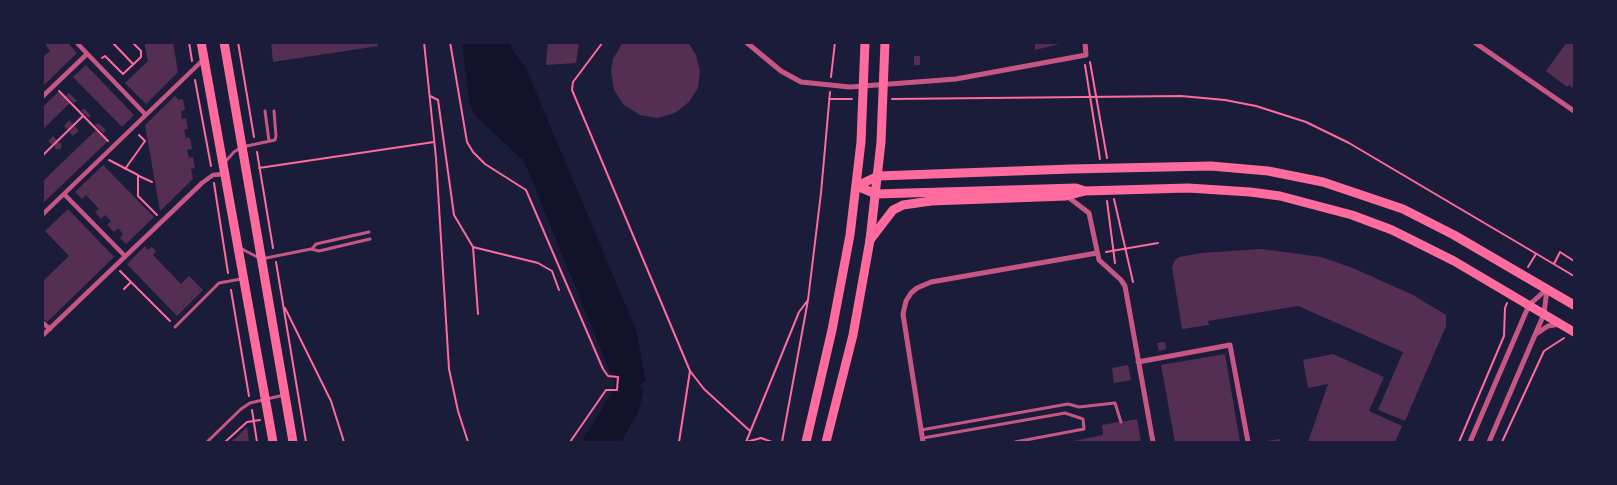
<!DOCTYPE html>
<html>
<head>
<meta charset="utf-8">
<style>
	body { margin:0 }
	#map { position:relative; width:1617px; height:485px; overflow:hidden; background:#1b1b3a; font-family:Arial,sans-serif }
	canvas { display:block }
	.frame { position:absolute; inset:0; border:44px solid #1b1b3a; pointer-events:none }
</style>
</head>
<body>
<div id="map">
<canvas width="1617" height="485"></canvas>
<div class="frame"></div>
</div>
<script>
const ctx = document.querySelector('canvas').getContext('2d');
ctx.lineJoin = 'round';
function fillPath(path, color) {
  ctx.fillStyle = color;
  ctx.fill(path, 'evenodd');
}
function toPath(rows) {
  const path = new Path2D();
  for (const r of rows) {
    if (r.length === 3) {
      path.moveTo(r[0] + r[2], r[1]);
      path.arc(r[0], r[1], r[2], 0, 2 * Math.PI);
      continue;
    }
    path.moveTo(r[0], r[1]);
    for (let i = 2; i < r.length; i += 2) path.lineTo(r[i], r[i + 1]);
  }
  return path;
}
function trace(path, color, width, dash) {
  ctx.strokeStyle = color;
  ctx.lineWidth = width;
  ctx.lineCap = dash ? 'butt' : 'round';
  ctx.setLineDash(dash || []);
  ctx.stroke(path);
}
const water = toPath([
	[462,43,510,43,512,50,525,66,636,330,646,382,642,382,640,385,641,389,644,389,638,413,621,442,581,442,608,399,614,387,615,380,613,379,524,161,476,116,470,105]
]);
const building = toPath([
	[44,42,67,42,77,53,42,87,42,58,50,51],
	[144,42,173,42,178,72,146,104,125,83,148,61],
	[271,42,377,42,378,46,273,62],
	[548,42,579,42,576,63,546,65],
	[623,42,688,42,696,55,700,71,698,88,689,102,675,113,658,118,640,115,624,105,614,90,611,72,613,59],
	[1035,42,1067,42,1035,50],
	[1567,42,1574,42,1574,89,1569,85,1567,87,1546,71],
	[914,56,920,56,920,65,914,65],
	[86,65,134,115,122,127,73,77],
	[58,92,70,103,42,130,42,108],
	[69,93,77,101,74,103,66,96],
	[175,96,179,100,183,99,185,110,181,111,182,119,186,118,188,129,184,130,186,138,190,138,192,149,187,150,189,158,193,157,195,168,191,169,193,179,160,211,145,125],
	[84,108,91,116,89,118,81,111],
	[69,120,73,124,68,130,64,126],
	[98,123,106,130,103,133,95,125],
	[75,126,79,131,73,136,69,132],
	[96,130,107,142,42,204,42,182],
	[53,136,57,140,52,145,48,141],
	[58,146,3.5],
	[103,165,154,217,126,244,120,238,123,234,118,228,114,232,107,225,111,221,105,215,101,219,95,212,99,209,86,195,82,199,75,192],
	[68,209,114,257,47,322,42,317,42,282,69,256,45,231],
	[145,246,148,250,152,247,156,251,153,255,181,284,189,276,203,290,177,316,127,264],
	[1262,249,1321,257,1353,268,1413,295,1446,315,1446,326,1405,421,1378,410,1403,352,1298,306,1208,321,1209,325,1182,329,1172,267,1175,260,1179,257,1201,253],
	[1165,342,1166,349,1159,351,1157,343],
	[1225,354,1240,442,1175,442,1161,365],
	[1333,354,1384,377,1369,411,1402,426,1395,442,1308,442,1328,384,1308,388,1303,360],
	[1128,365,1131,380,1114,383,1112,368],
	[1137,419,1141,442,1069,442,1103,435,1102,425],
	[247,427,249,442,231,442,238,436],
	[1280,439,1280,442,1266,442,1266,441]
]);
const path = toPath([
	[112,42,133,64],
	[189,42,192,61],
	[238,42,254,137],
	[424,42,436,158,449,369,458,411,468,442],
	[450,42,467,142,473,152,485,164,526,190,603,369,608,376,618,377,617,390,606,390,570,442],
	[603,42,573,82,572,90,690,371,679,442],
	[102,58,105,56,123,74,141,57,141,51,132,42],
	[1090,62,1107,158],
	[1085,65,1100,159],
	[831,77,835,42],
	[195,80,211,166],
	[59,91,108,141],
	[430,96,438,100,454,215,473,247,478,314],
	[829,99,852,99],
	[892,99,1181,96,1225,100,1256,106,1306,122,1349,143,1574,276],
	[257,152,273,248],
	[42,156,83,116],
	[109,160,138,175,138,196,157,215],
	[259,168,434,142],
	[125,169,145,141,139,135],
	[139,176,152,182],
	[214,183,228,273],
	[1114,199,1133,282],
	[1107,201,1115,263],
	[473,247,538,263,552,271,559,290],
	[1106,252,1158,243],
	[276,262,306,442],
	[1554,264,1560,252,1574,261],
	[1528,267,1536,254],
	[120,271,170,321],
	[124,289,131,282],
	[231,290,249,396],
	[285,308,331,401,344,442],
	[690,371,704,389,750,431],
	[252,410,257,442],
	[225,442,247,422,260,420],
	[746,442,799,312,808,300],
	[746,442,761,438,772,442],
	[782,442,808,300,821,193,830,92],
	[1459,442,1504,336,1505,308,1507,303],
	[1502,442,1544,351,1564,338]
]);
const service = toPath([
	[265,111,269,141],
	[225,162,234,152,242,147,275,140,276,136,274,111],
	[240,248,261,259,311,249,319,251,370,239],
	[312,249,316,244,369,232],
	[175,327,219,283,241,279],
	[921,430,1068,404,1079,407,1115,403,1121,422],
	[923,438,1065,413,1083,419,1084,429,1015,442],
	[207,442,241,409,250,403,284,395]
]);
const pedestrian = toPath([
	[76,42,146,115],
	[42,97,87,54],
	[64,194,125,256],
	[42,215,203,60],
	[42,322,50,329],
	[42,336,202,183,213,175,224,174]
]);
const minor = toPath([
	[746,42,781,71,801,82,850,87,956,79,1086,55,1085,42],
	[1474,42,1574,111],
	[1068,197,1089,213,1099,260,1121,280,1125,286,1153,442],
	[1536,334,1548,326,1560,324],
	[1138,362,1230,345,1248,442],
	[923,442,903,314,906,301,911,293,917,288,931,282,1097,253],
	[1470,442,1529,305,1547,289],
	[1489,442,1544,314,1547,289]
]);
const secondary = toPath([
	[201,42,273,442],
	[224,42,293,442],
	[857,186,876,194,1076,188,1085,191,1188,188,1250,192,1280,196,1352,215,1392,230,1454,261,1574,332],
	[857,186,878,176,1071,169,1211,166,1268,171,1323,182,1403,209,1454,235,1574,305],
	[870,240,893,210,903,205,931,201,1066,196,1085,191]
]);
const primary = toPath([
	[806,442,832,330,850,235,861,142,865,42],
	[826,442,853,335,870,240,881,142,885,42]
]);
fillPath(water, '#12122b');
fillPath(building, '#542f53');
trace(path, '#ff6b9d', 2);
trace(service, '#c65784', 3);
trace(pedestrian, '#c65784', 4.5);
trace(minor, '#c65784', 5);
trace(secondary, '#ff6b9d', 9);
trace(primary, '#ff6b9d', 9);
</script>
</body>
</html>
